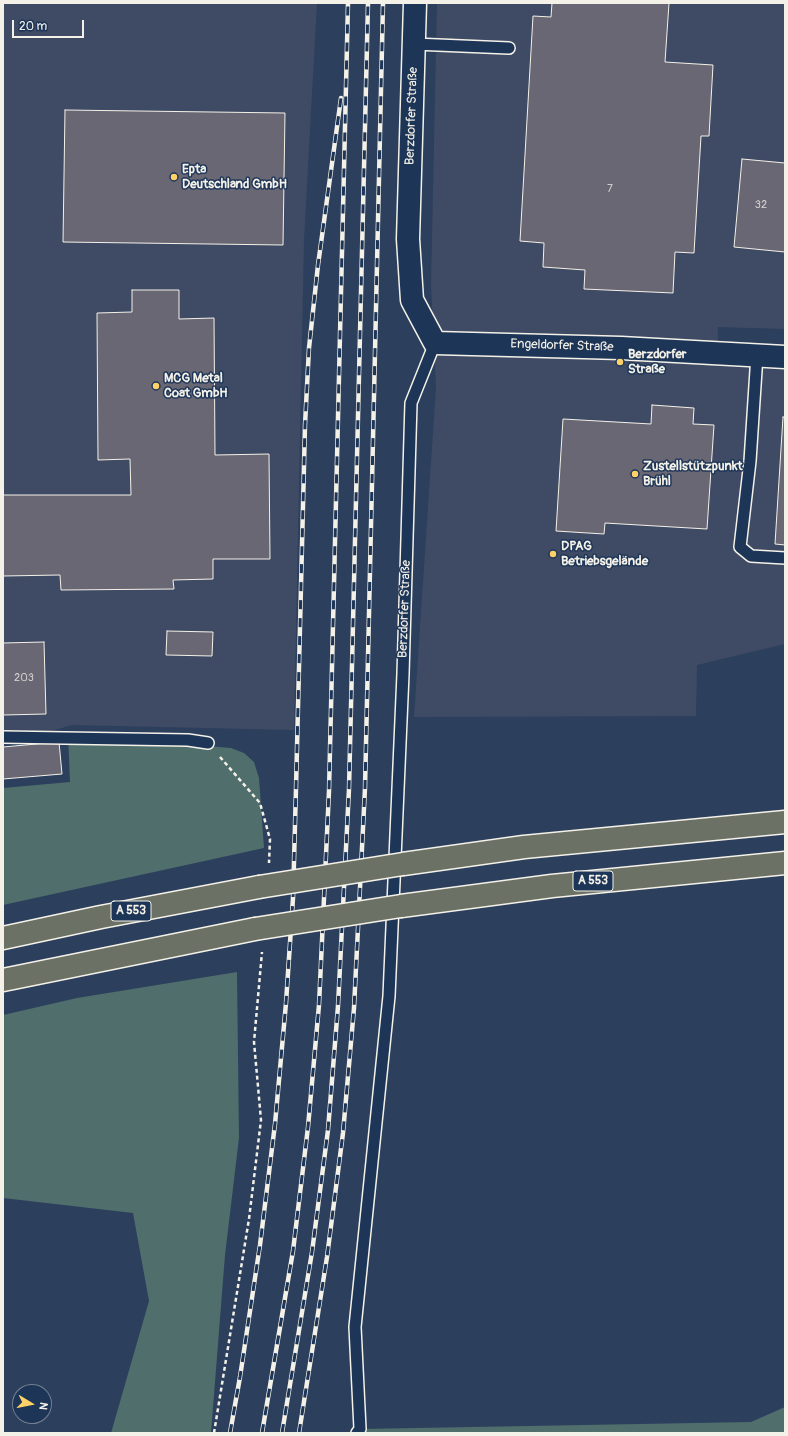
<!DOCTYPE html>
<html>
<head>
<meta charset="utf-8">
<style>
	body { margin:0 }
	#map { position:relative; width:788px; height:1436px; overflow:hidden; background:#2c3f5d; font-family:Pangolin,sans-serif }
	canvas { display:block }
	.frame { position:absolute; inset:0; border:4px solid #f4f1e8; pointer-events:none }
	.north { position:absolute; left:12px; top:1384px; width:40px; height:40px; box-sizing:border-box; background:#1d3557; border:1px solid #738091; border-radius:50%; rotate:100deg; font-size:11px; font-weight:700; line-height:16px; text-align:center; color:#f4f1e8 }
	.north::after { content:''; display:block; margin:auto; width:14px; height:18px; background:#ffd166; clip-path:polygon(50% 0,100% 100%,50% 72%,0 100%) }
	.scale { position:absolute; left:12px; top:20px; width:72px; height:18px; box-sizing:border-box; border:2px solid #f4f1e8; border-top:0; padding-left:5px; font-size:12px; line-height:14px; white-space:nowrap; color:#f4f1e8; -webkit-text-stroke:3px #1d3557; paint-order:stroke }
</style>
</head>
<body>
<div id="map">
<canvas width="788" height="1436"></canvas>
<div class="frame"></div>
<div class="north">N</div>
<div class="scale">20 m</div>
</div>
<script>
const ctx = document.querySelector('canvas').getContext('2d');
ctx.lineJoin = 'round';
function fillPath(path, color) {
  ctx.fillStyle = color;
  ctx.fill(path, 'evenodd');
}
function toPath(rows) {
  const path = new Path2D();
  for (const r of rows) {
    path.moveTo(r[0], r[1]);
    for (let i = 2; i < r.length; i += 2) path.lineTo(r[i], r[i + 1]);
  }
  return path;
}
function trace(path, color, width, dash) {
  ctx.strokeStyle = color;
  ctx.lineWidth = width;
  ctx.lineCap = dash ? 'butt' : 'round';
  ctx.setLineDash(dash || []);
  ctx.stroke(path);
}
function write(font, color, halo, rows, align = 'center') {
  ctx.font = font + ' Pangolin,sans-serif';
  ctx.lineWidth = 3;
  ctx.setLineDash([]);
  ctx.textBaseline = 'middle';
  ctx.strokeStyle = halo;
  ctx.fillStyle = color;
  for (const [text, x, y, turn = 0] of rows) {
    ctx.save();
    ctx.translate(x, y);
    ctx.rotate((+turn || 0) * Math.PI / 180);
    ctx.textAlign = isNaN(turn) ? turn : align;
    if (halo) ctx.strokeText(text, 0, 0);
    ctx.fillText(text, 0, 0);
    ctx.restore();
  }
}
const built = toPath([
	[3,3,317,3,304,240,294,730,72,725,48,732,3,730],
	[437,3,785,3,785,329,718,327,717,366,785,370,785,644,697,665,696,716,414,717,436,387,431,283]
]);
const green = toPath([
	[68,734,231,748,244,753,254,762,259,778,264,848,3,905,3,788,70,782],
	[237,972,239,1138,225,1255,211,1433,111,1433,149,1301,133,1213,3,1198,3,1015,77,998],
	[785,1407,785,1433,359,1433,360,1429,751,1422]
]);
const building = toPath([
	[552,3,669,3,665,62,713,65,709,136,701,136,694,253,675,252,673,293,584,289,585,270,543,267,544,243,520,241,533,16,551,17,552,3],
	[65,110,285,113,283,245,63,242,65,110],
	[742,159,785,163,785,252,734,247,742,159],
	[132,290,179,290,179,319,214,318,215,455,269,454,270,559,213,559,213,579,173,580,174,589,61,590,60,575,3,576,3,495,131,495,130,459,98,460,97,313,132,312,132,290],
	[652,405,694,408,693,424,714,425,707,529,605,523,604,534,556,531,563,419,651,424,652,405],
	[783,417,785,417,785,545,775,544,783,417],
	[167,631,213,632,212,656,166,655,167,631],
	[44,642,46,714,3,715,3,643,44,642],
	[59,742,62,774,3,779,3,747,59,742]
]);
const path = toPath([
	[220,757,260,803,270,839,269,863],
	[214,1433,249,1219,261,1120,254,1042,262,952]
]);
const lane = toPath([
	[414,44,509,48],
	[757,355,750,461,740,547,751,556,785,558],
	[3,737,188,740,208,743],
	[357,1433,360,1429,355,1327,389,996,403,674,411,403,435,343]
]);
const street = toPath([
	[415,3,408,239,412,300,435,343,621,348,785,357]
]);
const highway = toPath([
	[403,864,524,847,785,822],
	[401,906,552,886,785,863],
	[3,938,101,917,259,887],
	[3,980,255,929]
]);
const rail = toPath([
	[230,1433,240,1377,260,1245,275,1124,286,1003,293,898,296,788,305,425,309,348,318,265,341,98],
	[262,1433,293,1251,308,1127,319,1005,329,791,348,3],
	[282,1433,312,1252,328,1130,338,1006,349,789,368,3],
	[299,1433,327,1257,343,1133,354,1008,365,788,383,3]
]);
const highwayBridge = toPath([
	[259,887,403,864],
	[255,929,401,906]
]);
const markers = [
	[174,177,4,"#ffd166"],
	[620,362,4,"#ffd166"],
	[156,386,4,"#ffd166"],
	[635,474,4,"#ffd166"],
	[553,554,4,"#ffd166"]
];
const numberNames = [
	["7",610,189],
	["32",761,205],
	["203",24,678]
];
const shields = [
	[593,881,40],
	[131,911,40]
];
const shieldNames = [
	["A 553",593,881],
	["A 553",131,911]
];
const streetNames = [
	["Berzdorfer Straße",412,116,-88],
	["Engeldorfer Straße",562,346,2],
	["Berzdorfer Straße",405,609,-88]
];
const poiNames = [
	["Epta",182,170],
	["Deutschland GmbH",182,185],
	["Berzdorfer",628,355],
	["Straße",628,370],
	["MCG Metal",164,379],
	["Coat GmbH",164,394],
	["Zustellstützpunkt",643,467],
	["Brühl",643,482],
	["DPAG",561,547],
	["Betriebsgelände",561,562]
];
fillPath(built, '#3f4b64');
fillPath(green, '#506e6c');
fillPath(building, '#6a6775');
trace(building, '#f4f1e8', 1);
trace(lane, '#f4f1e8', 14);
trace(street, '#f4f1e8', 25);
trace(highway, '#f4f1e8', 25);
trace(path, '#f4f1e8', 2.5, [4, 3]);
trace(lane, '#1d3557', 11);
trace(street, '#1d3557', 22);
trace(highway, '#6b7165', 22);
trace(rail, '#f4f1e8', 4.5);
trace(rail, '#1d3557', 3, [9]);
trace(highwayBridge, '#f4f1e8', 25, []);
trace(highwayBridge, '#6b7165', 22);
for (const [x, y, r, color] of markers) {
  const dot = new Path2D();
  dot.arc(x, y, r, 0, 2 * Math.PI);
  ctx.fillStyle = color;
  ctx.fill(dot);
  trace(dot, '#1d3557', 1.5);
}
write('11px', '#d2cecb', null, numberNames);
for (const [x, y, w] of shields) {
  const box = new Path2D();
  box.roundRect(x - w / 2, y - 10, w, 20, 3);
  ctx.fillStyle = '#1d3557';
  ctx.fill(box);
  trace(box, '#f4f1e8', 1);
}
write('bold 12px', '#f4f1e8', null, shieldNames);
write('13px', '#f4f1e8', '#1d3557', streetNames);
write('bold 13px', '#f4f1e8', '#1d3557', poiNames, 'left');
</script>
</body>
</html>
